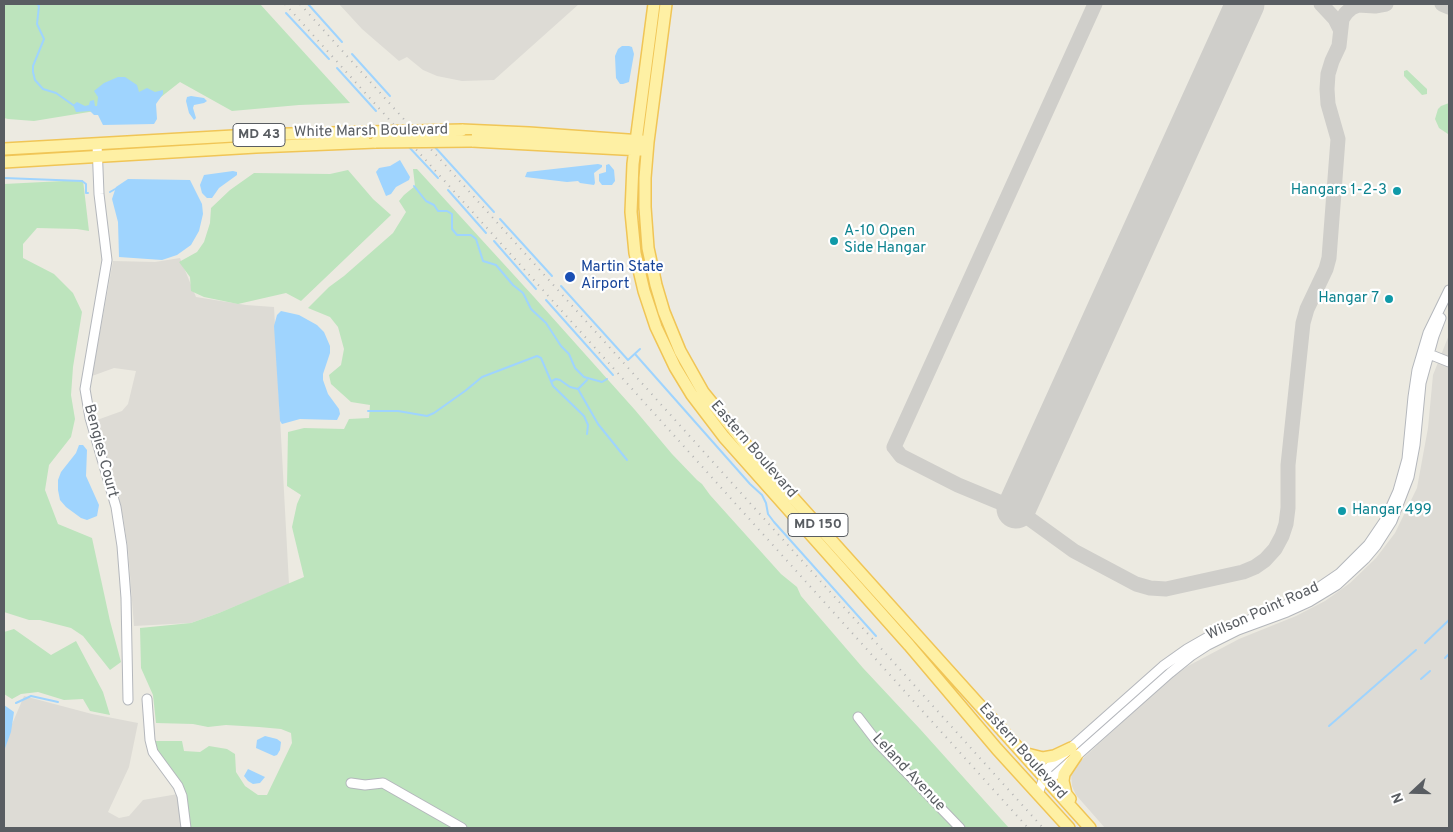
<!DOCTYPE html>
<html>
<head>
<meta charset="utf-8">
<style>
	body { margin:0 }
	#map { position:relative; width:1453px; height:832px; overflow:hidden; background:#eceae1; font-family:Overpass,sans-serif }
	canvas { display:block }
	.frame { position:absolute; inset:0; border:5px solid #595d62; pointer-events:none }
	.north { position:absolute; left:1388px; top:767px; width:50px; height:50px; -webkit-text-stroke:4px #fff; paint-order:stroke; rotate:249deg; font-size:14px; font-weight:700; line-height:20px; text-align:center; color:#595d62 }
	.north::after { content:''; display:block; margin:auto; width:18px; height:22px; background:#595d62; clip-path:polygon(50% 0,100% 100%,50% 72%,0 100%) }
</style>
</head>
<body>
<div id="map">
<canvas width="1453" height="832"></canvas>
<div class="frame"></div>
<div class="north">N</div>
</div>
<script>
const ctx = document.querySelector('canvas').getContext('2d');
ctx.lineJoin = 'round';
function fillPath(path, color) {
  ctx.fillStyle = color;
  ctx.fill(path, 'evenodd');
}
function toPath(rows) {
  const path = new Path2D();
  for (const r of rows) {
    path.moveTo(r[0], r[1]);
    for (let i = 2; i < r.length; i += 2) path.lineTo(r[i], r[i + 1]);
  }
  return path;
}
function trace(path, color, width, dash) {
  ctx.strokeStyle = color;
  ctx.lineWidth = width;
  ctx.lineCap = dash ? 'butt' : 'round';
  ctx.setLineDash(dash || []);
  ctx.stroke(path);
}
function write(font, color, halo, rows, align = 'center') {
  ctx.font = font + ' Overpass,sans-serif';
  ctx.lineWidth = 4.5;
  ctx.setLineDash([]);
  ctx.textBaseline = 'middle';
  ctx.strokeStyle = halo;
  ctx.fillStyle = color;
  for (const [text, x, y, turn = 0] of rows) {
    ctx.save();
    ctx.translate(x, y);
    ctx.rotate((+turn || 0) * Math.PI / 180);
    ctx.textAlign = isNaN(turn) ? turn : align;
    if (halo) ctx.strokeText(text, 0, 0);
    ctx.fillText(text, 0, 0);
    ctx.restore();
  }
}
const industrial = toPath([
	[339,4,579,4,494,80,462,81,437,76,423,70,407,57,399,61,362,29],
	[180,258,196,297,246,305,274,307,289,584,219,613,191,623,134,626,128,549,123,517,97,420,122,411,128,404,136,371,114,368,92,376,113,261,155,262],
	[1449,335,1449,828,1105,828,1076,795,1072,786,1071,774,1078,763,1168,680,1188,666,1239,639,1296,616,1325,601,1350,583,1376,558,1395,533,1417,488,1428,428,1433,375],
	[24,696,92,714,138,723,129,767,108,812,119,818,129,816,143,800,178,794,181,828,4,828,4,743]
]);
const green = toPath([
	[4,4,260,4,350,103,299,105,232,111,180,82,147,108,95,111,34,121,8,119,4,118],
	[1407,70,1427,89,1427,94,1422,95,1404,76,1404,71],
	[1449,103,1449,134,1448,134,1439,128,1435,119,1438,109,1441,106],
	[413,169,417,169,534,297,635,410,672,454,697,480,702,484,710,495,781,574,797,587,801,596,863,668,920,729,1009,828,187,828,183,794,157,751,154,741,182,741,184,751,200,752,209,746,227,749,235,754,236,772,245,786,258,795,267,795,292,743,291,733,281,729,259,727,226,725,208,727,193,724,156,723,153,695,141,668,140,628,191,623,219,613,304,577,292,527,297,504,301,495,287,486,288,432,304,428,344,429,349,419,369,418,370,405,351,402,331,384,329,375,341,365,344,349,338,327,330,317,308,308,329,287,344,276,393,233,406,212,399,201,404,195,415,186],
	[348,170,373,199,391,215,301,301,286,293,238,304,204,297,191,291,190,277,179,262,197,252,204,242,210,223,211,208,230,190,254,173,330,174],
	[83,180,89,231,77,229,37,228,23,244,23,258,54,274,73,293,82,312,73,367,71,395,75,419,71,437,49,465,45,490,58,524,92,538,110,621,121,662,110,670,83,636,71,628,40,620,29,620,4,612,4,184],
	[14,629,51,655,76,641,103,692,110,715,90,711,83,699,64,700,38,692,21,694,12,699,4,694,4,632]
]);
const water = toPath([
	[622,46,629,46,632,47,634,54,629,82,623,84,620,84,616,78,615,56,618,49],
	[118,77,125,77,137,85,139,92,147,88,155,92,163,90,163,94,156,104,157,119,154,124,103,125,98,115,94,115,90,111,76,112,73,105,77,102,85,106,89,105,90,101,94,100,95,106,97,106,98,97,94,91,104,83],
	[191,96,204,98,207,101,204,103,194,105,193,108,196,118,194,120,189,113,186,101,187,97],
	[400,160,410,177,409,180,396,187,391,194,386,196,376,172,379,168,390,166],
	[598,164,602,165,602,167,594,173,595,183,594,185,580,183,578,181,567,182,525,177,527,172],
	[609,164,614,170,615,181,612,185,602,185,599,181,599,174,606,172,606,165],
	[233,171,237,172,237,175,219,188,212,198,207,198,202,193,200,185,204,175],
	[128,179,190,180,202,204,203,214,199,231,191,245,177,255,162,260,119,257,118,222,112,199,116,187],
	[281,311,299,315,317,325,324,332,330,346,330,353,323,374,323,380,328,394,339,409,340,414,337,420,300,419,282,424,280,421,274,326,277,315],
	[79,445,83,445,87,450,86,476,99,505,97,516,87,520,81,518,66,507,60,500,58,490,58,480,61,472,76,453],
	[4,705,14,712,11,732,4,751],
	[265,736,277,739,281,742,280,750,277,755,274,756,256,748,257,740],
	[248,769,265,777,260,783,253,784,248,781,244,776]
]);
const stream = toPath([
	[37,4,39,6,37,24,44,39,33,66,33,72,35,80,43,89,56,93,73,105],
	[308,4,342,42],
	[286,13,329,59],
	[352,54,390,96],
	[337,68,376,111],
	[408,146,438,178],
	[434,146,494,212],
	[4,178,82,181,86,184,86,193,88,193],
	[414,186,426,201,434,205,438,211,447,211,452,214,452,229,457,235,471,235,476,239,483,261,496,265,513,285,523,293,531,309,546,323,561,346,569,354,575,368,584,377,602,382,607,379],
	[448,190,486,233],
	[110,192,117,188],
	[500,219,552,276],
	[494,241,536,289],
	[561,286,628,360,640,349],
	[546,300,613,375],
	[635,354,750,484,762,495,766,503,768,514,774,522,876,636],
	[552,381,556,379,560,380,570,387,578,389],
	[578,389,598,424,627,460],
	[578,389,587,380],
	[368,411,398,411,427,416,434,413,465,391,482,377,537,356,541,358,553,386,584,416,588,425,587,434],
	[1425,643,1449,620],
	[1445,658,1449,654],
	[1421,679,1430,671],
	[16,703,31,696,58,702],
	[1329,726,1416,650]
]);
const taxiway = toPath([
	[1095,4,894,447,901,456,958,485,1016,509,1074,551,1136,584,1150,588,1166,589,1243,572,1255,567,1265,560,1275,549,1282,536,1286,524,1288,508,1288,465,1303,323,1307,309,1326,269,1329,258,1338,139,1328,104,1327,89,1328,74,1332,61,1339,46,1342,19,1346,13,1356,4],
	[1321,4,1335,19,1340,29],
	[1442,4,1449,7],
	[1351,8,1358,5,1375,6,1386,4]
]);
const runway = toPath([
	[1016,509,1245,4]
]);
const minor = toPath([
	[97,144,99,194,107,260,85,389,90,418,116,507,122,546,126,598,128,700],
	[1424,352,1449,362],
	[147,699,150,740,153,752,178,786,182,796,186,828],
	[858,717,878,743,960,828],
	[1044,777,1054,776,1170,673,1191,656,1208,645,1238,630,1287,612,1309,602,1337,585,1365,559,1376,546,1392,521,1409,477,1415,445,1421,383,1434,336,1441,318],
	[351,783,365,785,383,783,462,828],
	[1038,794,1047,769,1163,666,1187,649,1208,637,1290,603,1318,588,1340,573,1368,545,1385,520,1398,491,1407,459,1413,397,1417,370,1428,333,1449,290]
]);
const major = toPath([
	[654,4,633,164,631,212,635,253,644,291,656,327,675,367,692,395,724,437,909,645,997,749,1069,828],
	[666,4,648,142,645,178,645,207,648,248,656,285,664,312,680,351,703,392,750,450,1090,828],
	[462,130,529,133,642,141],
	[472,141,641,150],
	[4,149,251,135,369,132],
	[4,162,256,147,376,142],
	[1023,753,1043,758,1054,756,1071,748],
	[1070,799,1066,794,1063,781,1064,774,1076,756]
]);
const rail = toPath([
	[285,4,1028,828],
	[300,4,1043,828]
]);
const majorBridge = toPath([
	[369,132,462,130],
	[376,142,472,141]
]);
const markers = [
	[1397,191,5,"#0f9aa8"],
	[834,241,5,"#0f9aa8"],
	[570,277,6,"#1a4fb4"],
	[1389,299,5,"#0f9aa8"],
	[1342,511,5,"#0f9aa8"]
];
const shields = [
	[259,135,52],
	[818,525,60]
];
const shieldNames = [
	["MD 43",259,135],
	["MD 150",818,525]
];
const streetNames = [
	["White Marsh Boulevard",371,132,-1],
	["Eastern Boulevard",753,450,49],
	["Bengies Court",100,451,75],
	["Wilson Point Road",1263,612,-24],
	["Eastern Boulevard",1022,752,48],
	["Leland Avenue",908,773,47]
];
const cultureNames = [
	["Hangars 1-2-3",1387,191],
	["A-10 Open",844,232,"left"],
	["Side Hangar",844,249,"left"],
	["Hangar 7",1379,299],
	["Hangar 499",1352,511,"left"]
];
const transitNames = [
	["Martin State",581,268],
	["Airport",581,285]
];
fillPath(industrial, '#dddbd5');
fillPath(green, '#bde4bd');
fillPath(water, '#9fd4fe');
trace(stream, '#9fd4fe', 2);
trace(taxiway, '#cfceca', 15);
trace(runway, '#cfceca', 39);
trace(minor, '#b4b7bc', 11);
trace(major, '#f0c556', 14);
trace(minor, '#fff', 9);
trace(major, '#fef0a4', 11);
trace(rail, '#b2b3b3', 2, [1, 6]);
trace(majorBridge, '#f0c556', 14, []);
trace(majorBridge, '#fef0a4', 11);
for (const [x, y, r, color] of markers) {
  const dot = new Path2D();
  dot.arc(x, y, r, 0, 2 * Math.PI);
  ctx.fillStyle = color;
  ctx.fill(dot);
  trace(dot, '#fff', 2);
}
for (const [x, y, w] of shields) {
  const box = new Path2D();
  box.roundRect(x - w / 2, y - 11.5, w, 23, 4);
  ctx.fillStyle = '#fff';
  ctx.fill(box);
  trace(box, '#595d62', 1);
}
write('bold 14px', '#595d62', null, shieldNames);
write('15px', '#595d62', '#fff', streetNames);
write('15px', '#0d838f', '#fff', cultureNames, 'right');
write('15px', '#164399', '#fff', transitNames, 'left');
</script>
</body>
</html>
